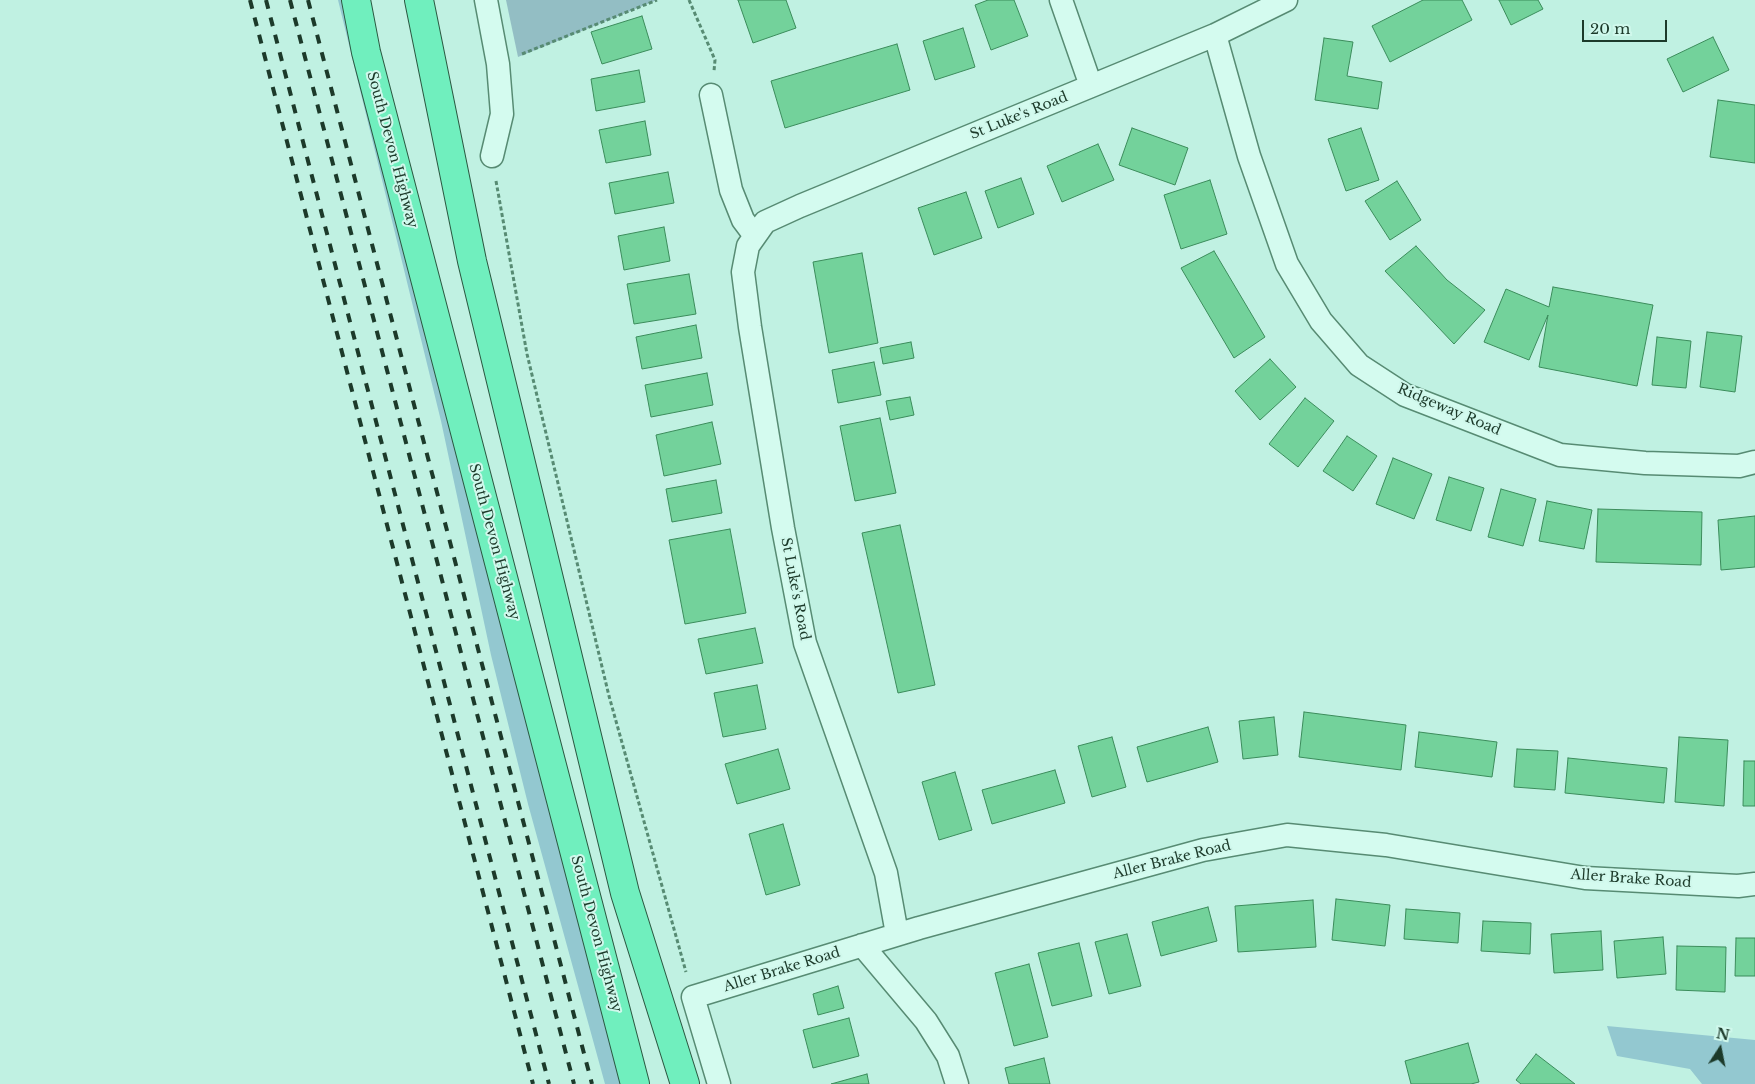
<!DOCTYPE html>
<html>
<head>
<meta charset="utf-8">
<style>
	body { margin:0 }
	#map { position:relative; width:1755px; height:1084px; overflow:hidden; background:#c0f1e2; font-family:"Libre Baskerville",serif }
	canvas { display:block }
	.north { position:absolute; left:1695px; top:1024px; width:50px; height:50px; -webkit-text-stroke:4px #d0f8ec; paint-order:stroke; rotate:11deg; font-size:14px; font-weight:700; line-height:20px; text-align:center; color:#1c3a2a }
	.north::after { content:''; display:block; margin:auto; width:18px; height:22px; background:#1c3a2a; clip-path:polygon(50% 0,100% 100%,50% 72%,0 100%) }
	.scale { position:absolute; left:1582px; top:20px; width:85px; height:22px; box-sizing:border-box; border:2px solid #1c3a2a; border-top:0; padding-left:6px; font-size:15px; line-height:18px; white-space:nowrap; color:#1c3a2a; -webkit-text-stroke:4px #d0f8ec; paint-order:stroke }
</style>
</head>
<body>
<div id="map">
<canvas width="1755" height="1084"></canvas>
<div class="north">N</div>
<div class="scale">20 m</div>
</div>
<script>
const ctx = document.querySelector('canvas').getContext('2d');
ctx.lineJoin = 'round';
function fillPath(path, color) {
  ctx.fillStyle = color;
  ctx.fill(path, 'evenodd');
}
function toPath(rows) {
  const path = new Path2D();
  for (const r of rows) {
    path.moveTo(r[0], r[1]);
    for (let i = 2; i < r.length; i += 2) path.lineTo(r[i], r[i + 1]);
  }
  return path;
}
function trace(path, color, width, dash) {
  ctx.strokeStyle = color;
  ctx.lineWidth = width;
  ctx.lineCap = dash ? 'butt' : 'round';
  ctx.setLineDash(dash || []);
  ctx.stroke(path);
}
function write(font, color, halo, rows, align = 'center') {
  ctx.font = font + ' "Libre Baskerville",serif';
  ctx.lineWidth = 4;
  ctx.setLineDash([]);
  ctx.textBaseline = 'middle';
  ctx.strokeStyle = halo;
  ctx.fillStyle = color;
  for (const [text, x, y, turn = 0] of rows) {
    ctx.save();
    ctx.translate(x, y);
    ctx.rotate((+turn || 0) * Math.PI / 180);
    ctx.textAlign = isNaN(turn) ? turn : align;
    if (halo) ctx.strokeText(text, 0, 0);
    ctx.fillText(text, 0, 0);
    ctx.restore();
  }
}
const green = toPath([
	[338,0,365,0,558,846,628,1084,605,1084,528,804,491,655,441,421],
	[1607,1026,1755,1040,1755,1084,1702,1084,1690,1069,1617,1056]
]);
const cemetery = toPath([
	[506,0,657,0,518,57]
]);
const building = toPath([
	[738,0,786,0,796,28,753,43,738,0],
	[988,0,1014,0,1028,36,991,50,975,5,988,0],
	[1423,0,1462,0,1472,20,1390,62,1372,26,1423,0],
	[1499,0,1538,0,1543,9,1511,25,1499,0],
	[642,16,652,49,602,64,591,32,642,16],
	[963,28,975,67,935,80,923,41,963,28],
	[1713,37,1729,70,1683,92,1667,59,1713,37],
	[1324,38,1353,42,1347,76,1382,82,1378,109,1315,100,1324,38],
	[897,44,910,90,785,128,771,81,897,44],
	[639,70,645,102,596,111,591,79,639,70],
	[1718,100,1755,105,1755,163,1710,157,1718,100],
	[645,121,651,155,606,163,599,130,645,121],
	[1132,128,1188,148,1175,185,1119,165,1132,128],
	[1361,128,1379,180,1346,191,1328,139,1361,128],
	[1098,144,1114,180,1062,202,1047,166,1098,144],
	[668,172,674,203,615,214,609,183,668,172],
	[1021,178,1034,214,998,228,985,191,1021,178],
	[1210,180,1227,234,1181,249,1164,195,1210,180],
	[1397,181,1421,220,1390,240,1365,201,1397,181],
	[966,192,982,238,934,255,918,208,966,192],
	[664,227,670,261,624,270,618,236,664,227],
	[1416,246,1447,280,1485,310,1454,344,1385,271,1416,246],
	[1214,251,1265,337,1234,358,1181,268,1214,251],
	[862,253,878,343,829,353,813,262,862,253],
	[689,274,696,314,634,324,627,284,689,274],
	[1553,287,1653,305,1637,386,1539,367,1548,315,1529,360,1484,342,1506,289,1549,307,1553,287],
	[696,325,702,358,642,369,636,337,696,325],
	[1707,332,1742,336,1735,392,1700,387,1707,332],
	[1657,337,1691,341,1686,388,1652,385,1657,337],
	[911,342,914,358,883,364,880,348,911,342],
	[1270,359,1296,387,1260,420,1235,391,1270,359],
	[874,362,881,395,838,403,832,370,874,362],
	[707,373,713,405,651,417,645,385,707,373],
	[910,397,914,415,890,420,886,401,910,397],
	[1305,398,1334,421,1298,467,1269,444,1305,398],
	[880,418,896,493,855,501,840,426,880,418],
	[712,422,721,464,664,476,656,435,712,422],
	[1347,436,1377,456,1353,491,1323,471,1347,436],
	[1393,458,1432,474,1414,519,1376,504,1393,458],
	[1449,477,1484,488,1471,531,1436,520,1449,477],
	[716,480,722,513,672,522,666,489,716,480],
	[1501,489,1536,499,1523,546,1488,537,1501,489],
	[1547,501,1592,510,1584,549,1539,541,1547,501],
	[1598,509,1702,512,1701,565,1596,562,1598,509],
	[1755,516,1755,567,1721,570,1718,520,1755,516],
	[900,525,935,685,898,693,862,533,900,525],
	[730,529,746,613,685,624,669,540,730,529],
	[755,628,763,663,706,674,698,639,755,628],
	[757,685,766,729,723,737,714,693,757,685],
	[1304,712,1406,725,1401,770,1299,757,1304,712],
	[1274,717,1278,755,1243,759,1239,721,1274,717],
	[1208,727,1218,762,1147,782,1137,747,1208,727],
	[1419,732,1497,742,1492,777,1415,767,1419,732],
	[1112,737,1126,787,1092,797,1078,746,1112,737],
	[1679,737,1728,740,1724,806,1675,802,1679,737],
	[778,749,790,789,737,804,725,764,778,749],
	[1517,749,1558,751,1555,790,1514,787,1517,749],
	[1568,758,1667,768,1664,803,1565,793,1568,758],
	[1744,761,1755,761,1755,806,1743,806,1744,761],
	[1055,770,1065,803,992,824,982,790,1055,770],
	[955,772,972,830,939,840,922,782,955,772],
	[783,824,800,885,766,895,749,834,783,824],
	[1336,899,1390,905,1385,946,1332,940,1336,899],
	[1313,900,1316,947,1238,952,1235,906,1313,900],
	[1208,907,1217,941,1161,956,1152,922,1208,907],
	[1406,909,1460,913,1458,943,1404,939,1406,909],
	[1483,921,1531,923,1530,954,1481,951,1483,921],
	[1601,931,1603,970,1554,973,1551,934,1601,931],
	[1127,934,1141,986,1109,994,1095,942,1127,934],
	[1663,937,1666,974,1617,978,1614,941,1663,937],
	[1736,938,1755,938,1755,976,1735,976,1736,938],
	[1079,943,1092,996,1052,1006,1038,953,1079,943],
	[1677,946,1726,947,1725,992,1676,990,1677,946],
	[1029,964,1048,1037,1014,1046,995,973,1029,964],
	[838,986,844,1008,818,1015,813,994,838,986],
	[849,1018,859,1056,813,1068,803,1030,849,1018],
	[1468,1043,1479,1082,1471,1084,1411,1084,1405,1061,1468,1043],
	[1536,1054,1575,1084,1521,1084,1516,1080,1536,1054],
	[1044,1058,1050,1084,1009,1084,1005,1068,1044,1058],
	[867,1074,869,1084,831,1084,867,1074]
]);
const path = toPath([
	[689,0,715,60,714,71],
	[522,54,657,0],
	[496,181,527,354,609,696,686,972]
]);
const minor = toPath([
	[486,0,498,64,502,114,492,156],
	[1061,0,1091,86],
	[1215,35,1249,156,1287,264,1321,321,1359,365,1405,395,1560,455,1645,463,1739,466,1755,462],
	[711,95,731,190,743,220,755,236],
	[897,934,886,873,805,643,783,528,750,327,743,272,748,246,765,222,800,206,1215,35,1286,0],
	[862,945,926,1021,948,1056,957,1084],
	[719,1084,693,997,919,928,1203,850,1287,835,1386,845,1585,878,1738,886,1755,884]
]);
const trunk = toPath([
	[356,0,366,52,635,1084],
	[419,0,472,261,625,893,685,1084]
]);
const rail = toPath([
	[250,0,533,1084],
	[266,0,549,1084],
	[290,0,574,1084],
	[308,0,592,1084]
]);
const streetNames = [
	["St Luke's Road",1019,116,-22],
	["South Devon Highway",392,150,75],
	["Ridgeway Road",1449,410,23],
	["South Devon Highway",494,542,75],
	["St Luke's Road",795,589,79],
	["Aller Brake Road",1172,860,-14],
	["Aller Brake Road",1631,879,4],
	["South Devon Highway",596,934,75],
	["Aller Brake Road",782,970,-17]
];
fillPath(green, '#93c8d0');
fillPath(cemetery, '#93bec4');
fillPath(building, '#73d29b');
trace(building, '#3b8c5b', 1);
trace(minor, '#578b73', 25);
trace(trunk, '#2b5841', 30);
trace(path, '#578b73', 3, [4, 2.5]);
trace(minor, '#d4fbef', 22);
trace(trunk, '#70efbe', 28);
trace(rail, '#1c3a2a', 4, [9, 9]);
write('14px', '#1c3a2a', '#d0f8ec', streetNames);
</script>
</body>
</html>
